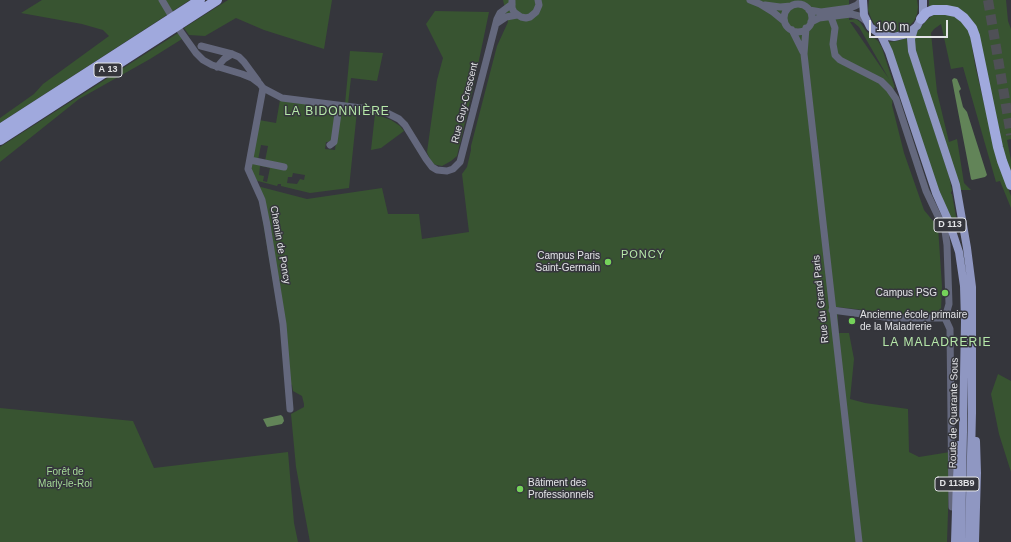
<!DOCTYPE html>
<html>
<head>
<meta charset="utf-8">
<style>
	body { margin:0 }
	#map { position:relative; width:1011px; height:542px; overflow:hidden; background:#35363c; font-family:Arial,sans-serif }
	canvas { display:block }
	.scale { position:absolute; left:869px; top:20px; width:79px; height:18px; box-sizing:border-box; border:2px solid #e3e4e7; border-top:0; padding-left:5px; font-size:12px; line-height:14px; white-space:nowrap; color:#e3e4e7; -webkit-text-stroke:3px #35363c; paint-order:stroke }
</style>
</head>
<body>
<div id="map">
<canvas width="1011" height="542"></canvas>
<div class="scale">100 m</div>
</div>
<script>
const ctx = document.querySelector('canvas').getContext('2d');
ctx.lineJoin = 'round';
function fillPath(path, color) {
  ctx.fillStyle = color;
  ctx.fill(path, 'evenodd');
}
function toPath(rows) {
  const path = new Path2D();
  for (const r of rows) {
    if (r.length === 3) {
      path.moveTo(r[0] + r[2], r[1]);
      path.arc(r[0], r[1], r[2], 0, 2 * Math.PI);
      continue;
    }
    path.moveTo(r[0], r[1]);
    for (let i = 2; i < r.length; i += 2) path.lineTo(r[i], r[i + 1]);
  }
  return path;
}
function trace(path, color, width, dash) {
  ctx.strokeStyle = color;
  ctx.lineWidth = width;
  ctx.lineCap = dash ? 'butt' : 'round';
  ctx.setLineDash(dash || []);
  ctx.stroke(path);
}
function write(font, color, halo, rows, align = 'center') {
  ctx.font = font + ' Arial,sans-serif';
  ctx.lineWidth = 3;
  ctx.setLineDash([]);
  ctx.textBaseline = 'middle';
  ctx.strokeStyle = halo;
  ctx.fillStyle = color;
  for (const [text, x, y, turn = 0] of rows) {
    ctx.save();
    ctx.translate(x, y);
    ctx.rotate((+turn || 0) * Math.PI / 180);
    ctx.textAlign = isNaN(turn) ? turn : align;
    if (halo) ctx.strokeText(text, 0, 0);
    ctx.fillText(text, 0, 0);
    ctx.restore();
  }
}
const green = toPath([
	[42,0,190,0,0,123,0,118,34,94,43,84,109,36,103,30,82,24,21,13],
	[228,0,332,0,324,49,264,30,236,18,205,36,189,35,184,28],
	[503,0,849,0,849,20,856,19,860,22,866,31,878,41,882,48,895,88,894,87,892,105,904,153,924,210,938,227,942,286,941,311,908,315,837,307,839,333,849,333,854,359,850,399,865,403,908,409,909,452,919,457,950,452,947,542,310,542,296,467,291,414,304,407,304,404,302,396,293,391,292,385,290,384,257,186,307,199,382,188,388,214,419,214,422,239,469,232,462,174,467,167,471,150,471,146,497,46,508,22],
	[850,22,853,22,859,27,889,79],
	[869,0,917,0,918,7,917,14,914,21,909,26,903,30,896,32,888,32,881,29,875,25,871,18,868,10],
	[929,0,1006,0,1008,21,1011,29,1011,139,1007,140,1011,160,1011,179,1008,171,977,35,963,12,929,7],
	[435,11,489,12,473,89,457,156,451,161,442,166,432,164,427,152,437,80,443,58,426,24],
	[949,14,960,19,966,25,970,34,975,65,998,163,1011,196,1011,208,1000,181,996,182,963,67,951,69,941,24,934,29,931,33,937,92,949,142,957,139,964,183,971,190,958,190,914,48,915,34,926,21,933,15],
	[178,33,182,39,150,59,79,99,0,162,0,147],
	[907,38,908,50,949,176,952,191,951,192,951,194,952,194,957,222,956,224,954,224,940,195,888,42,897,41],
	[350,51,383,53,377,81,351,78,348,104,345,104],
	[280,100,336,108,333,139,328,142,326,142,325,149,335,150,339,114,342,109,357,111,349,188,310,193,281,186,281,184,278,184,277,186,254,180,250,168,251,162,265,161,268,146,261,145,258,160,252,159,259,120,276,123],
	[260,166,270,168,267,182,263,181,264,176,259,175],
	[293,173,305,175,304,180,300,179,297,184,287,183,288,177,292,177],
	[375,114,391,120,400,126,404,131,381,148,371,150],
	[998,374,1011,381,1011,472,999,434,991,394],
	[0,408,133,421,154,468,288,452,294,523,298,542,0,542]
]);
const water = toPath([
	[954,78,957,79,961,89,959,91,963,107,967,112,987,175,985,177,972,180,971,179,952,80],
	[281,415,283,417,284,421,282,424,267,427,263,419]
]);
const highwayTunnel = toPath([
	[988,0,1011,135]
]);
const minor = toPath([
	[162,0,181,32,196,53,203,60,212,65,242,74,252,78,260,84,263,88,282,98,369,109,387,113,399,119,405,125,426,159,432,167,437,170,447,171,453,169,460,162,497,19,500,13,512,4],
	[750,0,760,4,773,12,784,21],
	[512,1,512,8,514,12,521,17,526,18,530,17,536,12,539,5,538,0],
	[798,18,14],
	[765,5,780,7,791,6],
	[809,10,821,12,850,8,857,5,862,0],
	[831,17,835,28,833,44,835,55,840,60,881,81,889,89,896,99,926,191,945,231,947,245,949,304,945,318,950,329,952,507],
	[811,22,819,18,851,14,859,16,866,21],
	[497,23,506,17,517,15],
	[806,28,804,54,859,542],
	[792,30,803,52],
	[201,46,232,54,239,57,244,62,258,81],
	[217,67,224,59,232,54],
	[263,88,248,169,262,200,267,225,283,324,290,409],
	[330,145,334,142,339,106],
	[250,160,284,167],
	[832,310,892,318,945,318]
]);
const major = toPath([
	[863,0,864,15,870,27,881,35,894,37,907,34,917,26,923,15,923,0],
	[914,29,911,39,912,51,956,185,967,248,972,287,972,413,969,542],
	[881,35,889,52,936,193,949,222,959,252,964,286,965,321,961,542],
	[955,542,957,478,959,445],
	[975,542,977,473,976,441]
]);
const highway = toPath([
	[921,19,926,13,933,10,946,10,956,12,964,18,972,28,975,36,998,147,1002,161,1011,185],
	[0,129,200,0],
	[0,140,217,0]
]);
const markers = [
	[608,262,4,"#75d25a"],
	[945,293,4,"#75d25a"],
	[852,321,4,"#75d25a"],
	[520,489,4,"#75d25a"]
];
const shields = [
	[108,70,28],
	[950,225,32],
	[957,484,44]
];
const shieldNames = [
	["A 13",108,70],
	["D 113",950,225],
	["D 113B9",957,484]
];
const streetNames = [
	["Rue Guy-Crescent",465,103,-76],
	["Chemin de Poncy",280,245,80],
	["Rue du Grand Paris",821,299,-96],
	["Route de Quarante Sous",954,413,-89]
];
const poiNames = [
	["Campus Paris",600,256],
	["Saint-Germain",600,268],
	["Campus PSG",937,293],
	["Ancienne école primaire",860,315,"left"],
	["de la Maladrerie",860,327,"left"],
	["Bâtiment des",528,483,"left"],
	["Professionnels",528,495,"left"]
];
const parkNames = [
	["Forêt de",65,472],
	["Marly-le-Roi",65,484]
];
const neighbourhoodNames = [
	["PONCY",643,255]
];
const quarterNames = [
	["LA BIDONNIÈRE",337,112],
	["LA MALADRERIE",937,343]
];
fillPath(green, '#385431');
fillPath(water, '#628458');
trace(highwayTunnel, '#4f5056', 10, [10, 5]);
trace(minor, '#64687d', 7);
trace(major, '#8f97c2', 8);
trace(highway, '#a0a9dd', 10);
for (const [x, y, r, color] of markers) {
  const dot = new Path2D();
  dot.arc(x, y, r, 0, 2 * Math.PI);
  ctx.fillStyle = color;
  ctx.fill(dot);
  trace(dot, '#35363c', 1.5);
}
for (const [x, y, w] of shields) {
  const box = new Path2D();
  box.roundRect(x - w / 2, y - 7, w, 14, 3);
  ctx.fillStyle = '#35363c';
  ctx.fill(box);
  trace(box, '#e3e4e7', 1);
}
write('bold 9px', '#e3e4e7', null, shieldNames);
write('10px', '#e3e4e7', '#35363c', streetNames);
write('10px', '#e3e4e7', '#35363c', poiNames, 'right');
write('10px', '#a4d996', '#35363c', parkNames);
ctx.letterSpacing = '1px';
write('11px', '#b6e8a9', '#35363c', neighbourhoodNames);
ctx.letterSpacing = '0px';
ctx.letterSpacing = '1px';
write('12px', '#b6e8a9', '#35363c', quarterNames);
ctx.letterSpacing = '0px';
</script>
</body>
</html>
